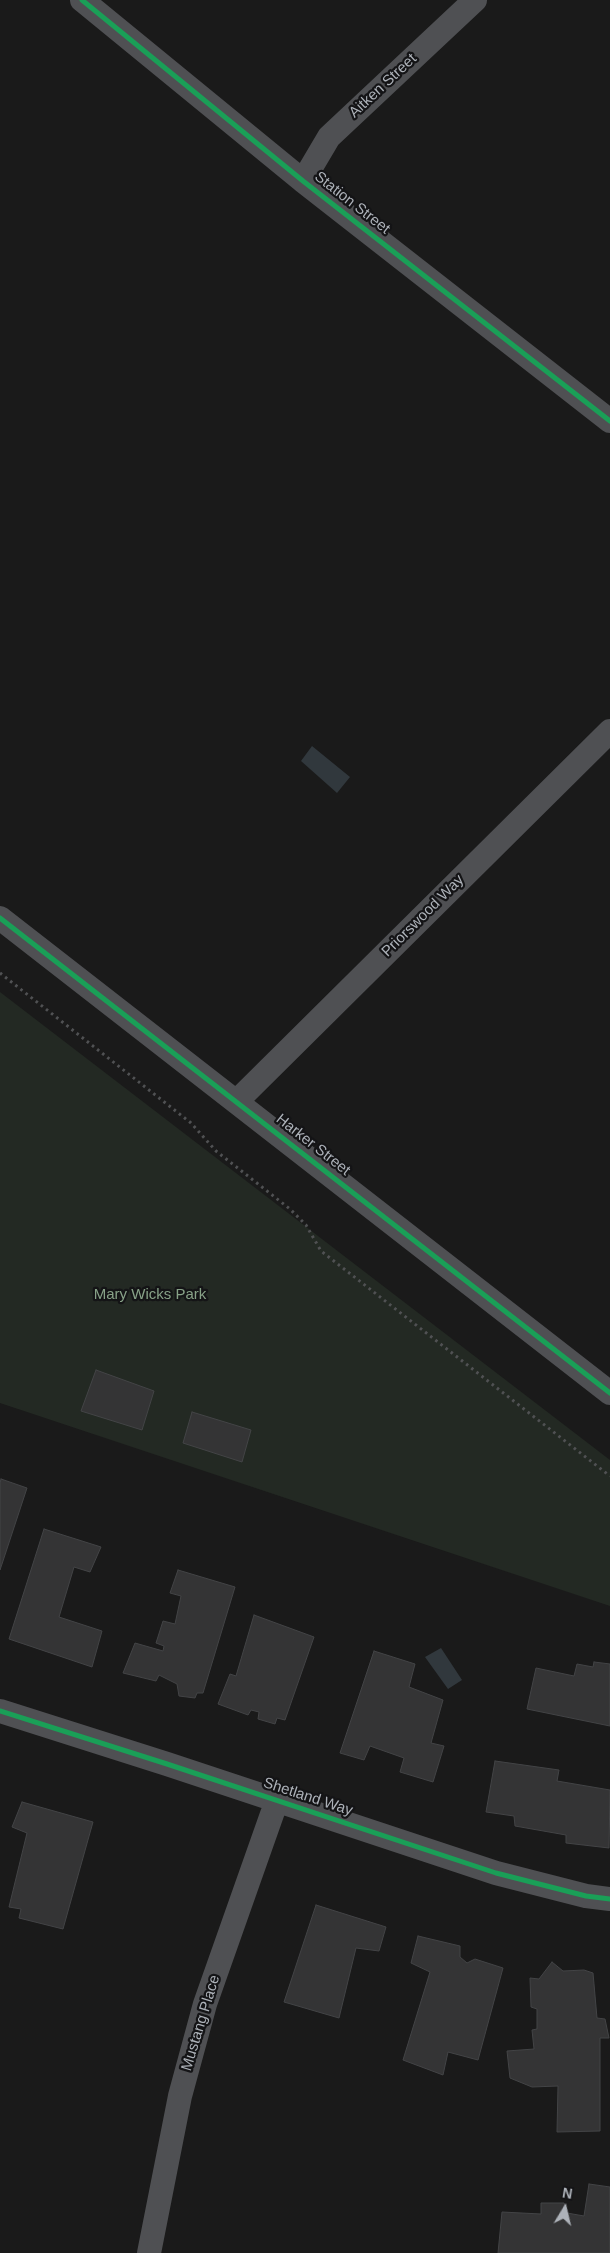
<!DOCTYPE html>
<html>
<head>
<meta charset="utf-8">
<style>
	body { margin:0 }
	#map { position:relative; width:610px; height:2253px; overflow:hidden; background:#1a1a1a; font-family:Helvetica,sans-serif }
	canvas { display:block }
	.north { position:absolute; left:540px; top:2183px; width:50px; height:50px; -webkit-text-stroke:4px #141416; paint-order:stroke; rotate:9deg; font-size:14px; font-weight:700; line-height:20px; text-align:center; color:#adb2b9 }
	.north::after { content:''; display:block; margin:auto; width:18px; height:22px; background:#adb2b9; clip-path:polygon(50% 0,100% 100%,50% 72%,0 100%) }
</style>
</head>
<body>
<div id="map">
<canvas width="610" height="2253"></canvas>
<div class="north">N</div>
</div>
<script>
const ctx = document.querySelector('canvas').getContext('2d');
ctx.lineJoin = 'round';
function fillPath(path, color) {
  ctx.fillStyle = color;
  ctx.fill(path, 'evenodd');
}
function toPath(rows) {
  const path = new Path2D();
  for (const r of rows) {
    path.moveTo(r[0], r[1]);
    for (let i = 2; i < r.length; i += 2) path.lineTo(r[i], r[i + 1]);
  }
  return path;
}
function trace(path, color, width, dash) {
  ctx.strokeStyle = color;
  ctx.lineWidth = width;
  ctx.lineCap = dash ? 'butt' : 'round';
  ctx.setLineDash(dash || []);
  ctx.stroke(path);
}
function write(font, color, halo, rows, align = 'center') {
  ctx.font = font + ' Helvetica,sans-serif';
  ctx.lineWidth = 4.5;
  ctx.setLineDash([]);
  ctx.textBaseline = 'middle';
  ctx.strokeStyle = halo;
  ctx.fillStyle = color;
  for (const [text, x, y, turn = 0] of rows) {
    ctx.save();
    ctx.translate(x, y);
    ctx.rotate((+turn || 0) * Math.PI / 180);
    ctx.textAlign = isNaN(turn) ? turn : align;
    if (halo) ctx.strokeText(text, 0, 0);
    ctx.fillText(text, 0, 0);
    ctx.restore();
  }
}
const green = toPath([
	[0,992,610,1460,610,1606,0,1403]
]);
const water = toPath([
	[312,746,350,777,337,793,301,761],
	[441,1648,462,1680,448,1689,425,1657]
]);
const building = toPath([
	[96,1370,154,1391,142,1430,81,1411,96,1370],
	[192,1412,251,1430,242,1462,183,1443,192,1412],
	[1,1479,27,1488,0,1570,0,1483,1,1479],
	[44,1529,101,1547,90,1572,74,1567,59,1617,102,1631,92,1667,9,1639,44,1529],
	[178,1570,235,1587,203,1693,197,1693,195,1698,179,1696,177,1684,159,1675,156,1681,123,1673,135,1643,163,1651,164,1646,156,1643,163,1621,175,1624,181,1596,170,1593,178,1570],
	[254,1615,314,1637,285,1720,277,1718,275,1724,258,1719,259,1712,251,1710,248,1715,218,1704,230,1674,236,1676,254,1615],
	[374,1651,415,1664,409,1687,443,1700,431,1743,444,1746,433,1782,400,1772,404,1758,370,1746,364,1760,340,1753,374,1651],
	[594,1662,610,1664,610,1726,527,1709,536,1668,574,1676,577,1664,593,1667,594,1662],
	[495,1761,559,1770,557,1781,610,1790,609,1848,566,1843,566,1835,515,1826,514,1816,486,1812,495,1761],
	[22,1802,93,1822,63,1929,19,1918,21,1909,9,1907,27,1833,12,1827,22,1802],
	[316,1905,386,1927,379,1951,356,1948,339,2018,284,2002,316,1905],
	[418,1936,460,1946,460,1957,467,1963,475,1959,503,1968,478,2060,448,2052,443,2075,403,2060,430,1972,411,1963,418,1936],
	[552,1962,563,1971,584,1970,593,1973,597,2018,605,2019,609,2038,600,2038,600,2131,557,2132,558,2086,532,2087,510,2078,507,2051,534,2049,532,2030,537,2029,537,2009,531,2007,530,1978,539,1979,552,1962],
	[589,2184,610,2187,610,2253,498,2253,502,2212,541,2214,541,2203,564,2203,567,2213,584,2216,589,2184]
]);
const path = toPath([
	[0,973,191,1123,216,1151,290,1209,306,1225,321,1251,610,1476]
]);
const street = toPath([
	[82,0,303,181,610,421],
	[303,181,329,137,475,0],
	[0,918,610,1393],
	[237,1101,610,731],
	[0,1711,167,1764,496,1873,586,1896,610,1899],
	[149,2253,180,2096,205,2004,277,1800]
]);
const cycleway = toPath([
	[82,0,303,181,610,421],
	[0,918,610,1393],
	[0,1711,167,1764,496,1873,586,1896,610,1899]
]);
const streetNames = [
	["Aitken Street",383,86,-43],
	["Station Street",352,203,38],
	["Priorswood Way",423,916,-45],
	["Harker Street",313,1145,38],
	["Shetland Way",308,1797,18],
	["Mustang Place",201,2023,-73]
];
const parkNames = [
	["Mary Wicks Park",150,1295]
];
fillPath(green, '#232923');
fillPath(water, '#31383d');
fillPath(building, '#343435');
trace(building, '#434446', 1);
trace(path, '#505153', 3, [2.5, 4]);
trace(street, '#4f5053', 24);
trace(cycleway, '#1a9f57', 5);
write('15px', '#adb2b9', '#141416', streetNames);
write('15px', '#87a187', '#141416', parkNames);
</script>
</body>
</html>
